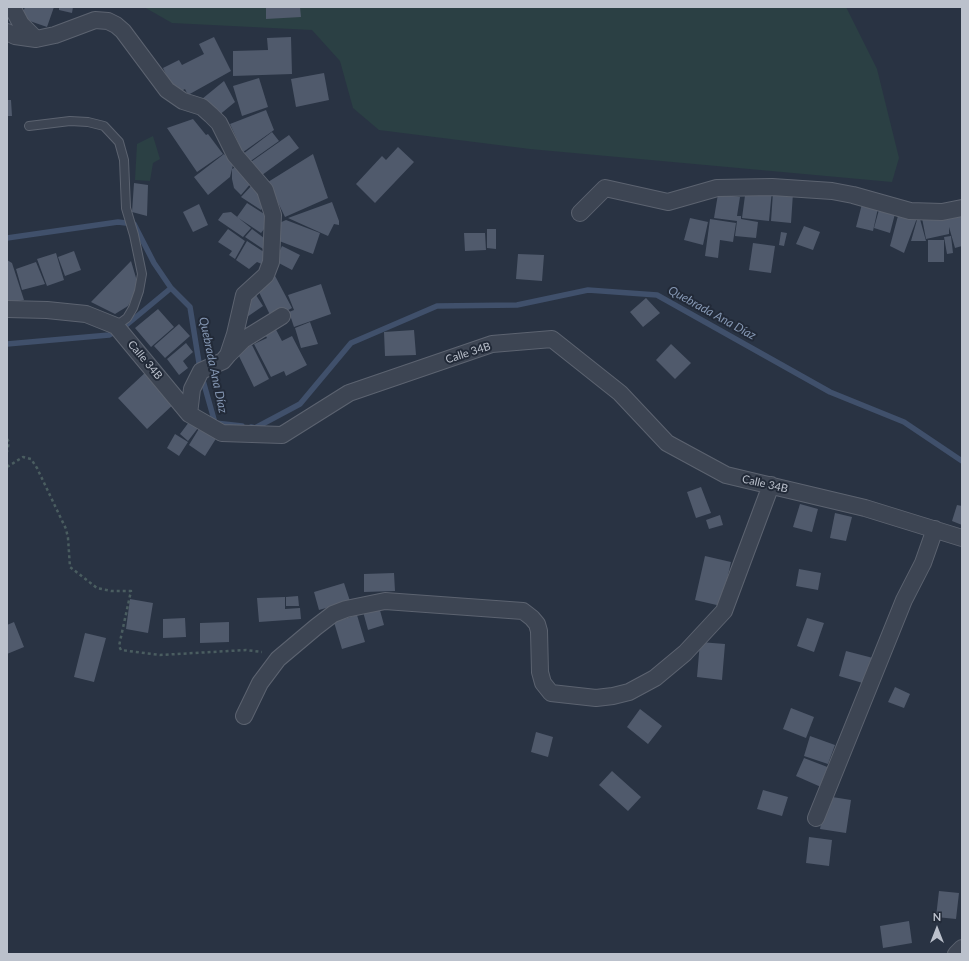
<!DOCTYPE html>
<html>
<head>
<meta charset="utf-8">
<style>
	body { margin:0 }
	#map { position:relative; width:969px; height:961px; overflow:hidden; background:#293343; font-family:Lato,sans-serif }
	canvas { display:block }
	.frame { position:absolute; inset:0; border:8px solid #bbc1cc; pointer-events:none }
	.north { position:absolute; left:917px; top:909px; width:40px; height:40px; -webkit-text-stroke:3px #222a38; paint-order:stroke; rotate:0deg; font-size:11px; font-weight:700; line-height:16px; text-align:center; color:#bbc1cc }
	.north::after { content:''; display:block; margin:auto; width:14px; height:18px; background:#bbc1cc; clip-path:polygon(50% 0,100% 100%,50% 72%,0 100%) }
</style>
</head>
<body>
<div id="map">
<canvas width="969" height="961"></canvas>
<div class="frame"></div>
<div class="north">N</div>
</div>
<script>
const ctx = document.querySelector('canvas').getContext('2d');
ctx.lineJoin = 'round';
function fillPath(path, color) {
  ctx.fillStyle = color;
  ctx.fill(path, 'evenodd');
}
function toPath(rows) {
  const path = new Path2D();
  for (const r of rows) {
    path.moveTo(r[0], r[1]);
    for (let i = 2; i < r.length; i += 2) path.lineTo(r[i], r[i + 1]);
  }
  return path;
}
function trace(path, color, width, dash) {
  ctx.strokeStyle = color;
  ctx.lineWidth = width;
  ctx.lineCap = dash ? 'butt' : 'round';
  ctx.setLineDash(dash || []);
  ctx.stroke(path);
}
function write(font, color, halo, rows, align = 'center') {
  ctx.font = font + ' Lato,sans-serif';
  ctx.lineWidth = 4;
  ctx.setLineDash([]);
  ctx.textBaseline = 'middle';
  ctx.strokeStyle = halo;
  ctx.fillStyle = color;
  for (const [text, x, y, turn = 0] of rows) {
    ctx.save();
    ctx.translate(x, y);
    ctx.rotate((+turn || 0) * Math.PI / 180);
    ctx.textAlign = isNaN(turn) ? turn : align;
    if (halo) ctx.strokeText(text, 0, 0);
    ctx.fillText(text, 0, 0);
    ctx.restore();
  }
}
const green = toPath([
	[144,7,846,7,877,69,899,158,892,182,530,149,379,130,353,108,340,61,312,30,172,23],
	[153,136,160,159,153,163,150,181,135,180,137,144]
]);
const stream = toPath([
	[7,238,118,222,134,224,154,263,171,288,190,307,200,369],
	[7,344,109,335,124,327,171,288],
	[202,377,215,423,242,426],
	[251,427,255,428,300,404,351,343,437,306,517,305,588,290,657,295,830,392,904,422,962,461]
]);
const building = toPath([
	[25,7,54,7,47,27,21,18],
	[59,7,73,7,72,13,59,10],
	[266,7,300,7,301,17,266,19],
	[214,37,231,71,188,95,185,89,175,94,163,68,179,60,182,65,204,54,199,44],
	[291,37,292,74,233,76,233,51,268,50,267,38],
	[324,73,329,100,296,107,291,79],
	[259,78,268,107,242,116,233,86],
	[224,81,235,102,218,116,202,99],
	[7,100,11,100,12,116,7,116],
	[266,110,274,130,239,155,234,148,239,144,230,124],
	[193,119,206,135,208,134,223,154,197,172,167,128],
	[272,132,279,141,245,165,239,157],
	[289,135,299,148,258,178,248,164],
	[398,147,414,162,375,203,356,184,382,156,386,160],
	[224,154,233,165,230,177,208,195,194,177],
	[313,154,328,198,285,217,268,182],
	[236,167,252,182,241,195,234,188,232,179,232,169],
	[134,183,148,185,147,216,132,212],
	[253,184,267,202,261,210,241,197],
	[746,188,772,190,769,221,742,218],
	[773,192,793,193,791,223,771,221],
	[718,194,740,197,737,216,741,216,741,219,758,222,756,238,735,236,737,221,714,218],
	[332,202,339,221,339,225,334,224,328,236,288,218],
	[247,203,272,219,261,233,237,217],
	[199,204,208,225,193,232,183,212],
	[862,204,878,208,873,231,856,227],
	[880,206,896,210,890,233,874,228],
	[962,211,962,246,955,248,949,227,949,234,926,239,922,218],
	[231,212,251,228,243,237,218,220,223,213],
	[899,212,917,218,904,253,890,246],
	[690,218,708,222,703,245,684,240],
	[710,219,736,223,733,242,720,240,718,258,705,256],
	[920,219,926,241,911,241,917,220],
	[286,220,320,233,313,254,274,239,277,224],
	[804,226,820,232,813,250,796,244],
	[228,229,245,241,235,259,229,255,232,251,218,242],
	[252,229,268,241,263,249,245,237],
	[487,229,496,229,496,249,487,248],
	[781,232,787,233,784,246,779,245],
	[464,233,485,233,486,250,465,251],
	[951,236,953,253,947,254,944,237],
	[928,240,944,240,944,262,928,262],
	[247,241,267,254,264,265,257,262,249,269,236,260],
	[753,243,775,246,771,273,749,270],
	[282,246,300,255,292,270,275,261],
	[74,251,81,270,65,276,58,257],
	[56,253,64,280,47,286,37,259],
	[518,254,544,255,542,281,516,279],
	[7,260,12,263,24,300,7,303],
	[131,261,137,281,134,295,128,306,115,314,91,302],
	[36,262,45,284,22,290,16,269],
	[273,272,292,308,272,319,257,288],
	[321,284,331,314,294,327,289,312,294,310,288,295],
	[254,292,263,306,247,317,242,310],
	[646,298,660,313,643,327,630,312],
	[158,309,174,327,151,347,135,328],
	[310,322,318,344,301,348,295,328],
	[179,324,190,336,165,358,154,346],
	[273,324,282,341,292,336,307,365,286,376,284,371,271,377,254,344,267,338,262,329],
	[414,330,416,355,385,356,384,332],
	[186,343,193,352,183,361,188,368,179,375,167,359],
	[671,344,691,363,675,379,656,360],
	[252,345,269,379,254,387,237,352],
	[147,371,176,402,147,429,118,398],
	[189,422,198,428,188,441,180,434],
	[200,427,217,437,205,456,189,445],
	[175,434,188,442,179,456,167,448],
	[701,487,711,513,696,518,687,492],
	[800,504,818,509,812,532,793,527],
	[957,505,962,506,962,525,952,521],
	[835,513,852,517,846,541,830,538],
	[720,515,723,525,709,529,706,520],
	[705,556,731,562,721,606,695,600],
	[799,569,821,573,818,590,796,586],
	[394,573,395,591,364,592,364,574],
	[344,583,350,601,319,610,314,592],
	[298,596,299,606,286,606,286,597],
	[285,597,285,609,300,608,301,619,259,622,257,598],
	[130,599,153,603,148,633,126,629],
	[378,603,384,625,368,630,362,608],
	[357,615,365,642,342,649,334,622],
	[185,618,186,637,163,638,163,619],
	[807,618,824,623,814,652,797,646],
	[14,622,24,647,7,654,7,625],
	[229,622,229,642,200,643,200,623],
	[85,633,106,638,94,682,74,677],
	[700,642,725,644,722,680,697,677],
	[846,651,873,658,866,684,839,676],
	[895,687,910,694,904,708,888,702],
	[791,708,814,717,806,738,783,729],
	[640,709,662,726,648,744,627,727],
	[536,732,553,737,548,757,531,752],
	[810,736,835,745,828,764,804,756],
	[804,758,830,768,821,787,796,776],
	[612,771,641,797,628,811,599,785],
	[763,790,788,797,782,816,757,809],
	[826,796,851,800,846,833,820,829],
	[809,837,832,840,829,866,806,863],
	[939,891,959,893,956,919,936,917],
	[909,921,912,943,883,948,880,926]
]);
const path = toPath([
	[7,439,9,442,7,452],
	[7,467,23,457,31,459,37,468,66,529,68,538,70,567,97,588,111,591,131,591,119,646,121,650,160,655,246,650,262,652]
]);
const service = toPath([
	[29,126,70,121,88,122,104,126,119,142,124,160,126,208,134,235,142,274,139,291,133,308,127,318,116,326]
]);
const minor = toPath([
	[12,7,21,24,36,39,55,35,95,20,108,21,116,25,123,31,167,90,183,101,202,107,211,115,219,123,235,155,265,190,273,215,271,262,266,275,244,295,235,334,228,355,223,361,201,371,192,389,189,414],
	[7,32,15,36,36,39],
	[580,213,605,188,668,202,717,188,772,187,832,191,853,195,910,211,942,212,962,208],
	[7,309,47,310,86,314,116,326,189,414,222,433,282,435,349,393,492,344,552,339,620,393,667,443,726,475,865,508,962,538],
	[229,354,243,340,282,316],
	[244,716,260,683,278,659,316,627,333,614,346,609,385,601,523,611,532,618,537,624,539,631,540,672,543,683,551,693,596,698,613,696,629,692,655,678,685,653,724,611,771,485],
	[816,818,904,600,923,563,935,529],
	[956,954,962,948]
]);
const streetNames = [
	["Calle 34B",468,353,-18],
	["Calle 34B",145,360,50],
	["Calle 34B",765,484,13]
];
const waterNames = [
	["Quebrada Ana Díaz",712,313,29],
	["Quebrada Ana Díaz",213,365,78]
];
fillPath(green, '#2b4044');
trace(stream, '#40506b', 5.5);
fillPath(building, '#505a6c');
trace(service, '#5c6370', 10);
trace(minor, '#5c6370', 18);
trace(path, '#4a5d60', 2.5, [3, 3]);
trace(service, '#3d4553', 8);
trace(minor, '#3d4553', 16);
write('11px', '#bbc1cc', '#222a38', streetNames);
write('italic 12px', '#8496b2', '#222a38', waterNames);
</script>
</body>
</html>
